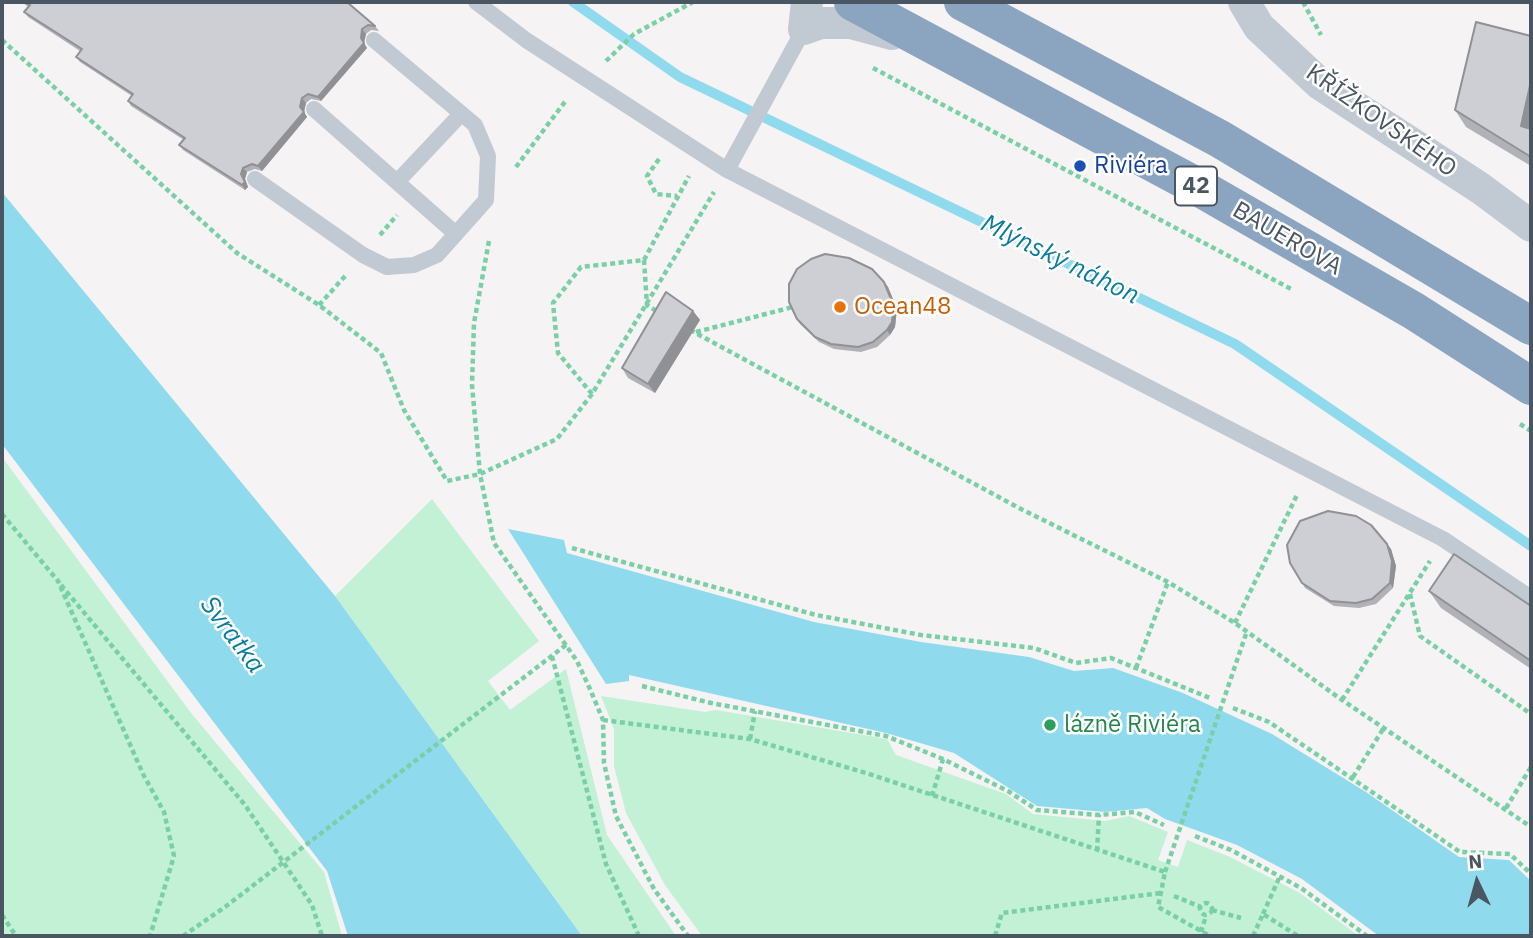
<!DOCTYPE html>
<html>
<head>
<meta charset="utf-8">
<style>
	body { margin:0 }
	#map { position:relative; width:1533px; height:938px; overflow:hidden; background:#f5f3f3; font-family:"IBM Plex Sans",sans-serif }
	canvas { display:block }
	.frame { position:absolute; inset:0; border:4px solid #4a5661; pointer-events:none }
	.north { position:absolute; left:1442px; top:847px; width:70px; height:70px; -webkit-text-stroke:5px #fff; paint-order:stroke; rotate:355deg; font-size:19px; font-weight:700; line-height:28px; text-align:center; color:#4a5661 }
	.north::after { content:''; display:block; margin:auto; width:24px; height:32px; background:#4a5661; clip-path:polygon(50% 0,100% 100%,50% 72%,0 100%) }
</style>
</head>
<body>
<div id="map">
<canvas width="1533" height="938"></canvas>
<div class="frame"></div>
<div class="north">N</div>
</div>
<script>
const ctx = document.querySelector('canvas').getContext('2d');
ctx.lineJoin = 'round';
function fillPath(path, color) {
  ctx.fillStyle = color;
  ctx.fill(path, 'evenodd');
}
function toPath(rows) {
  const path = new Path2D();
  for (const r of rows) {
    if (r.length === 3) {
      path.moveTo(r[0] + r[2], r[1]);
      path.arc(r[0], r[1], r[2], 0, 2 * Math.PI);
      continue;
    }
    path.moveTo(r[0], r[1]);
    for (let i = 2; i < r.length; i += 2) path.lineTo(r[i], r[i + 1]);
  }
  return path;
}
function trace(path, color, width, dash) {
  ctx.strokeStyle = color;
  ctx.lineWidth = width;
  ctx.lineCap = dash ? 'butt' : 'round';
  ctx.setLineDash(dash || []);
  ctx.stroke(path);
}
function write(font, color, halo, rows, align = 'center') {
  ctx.font = font + ' "IBM Plex Sans",sans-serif';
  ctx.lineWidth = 5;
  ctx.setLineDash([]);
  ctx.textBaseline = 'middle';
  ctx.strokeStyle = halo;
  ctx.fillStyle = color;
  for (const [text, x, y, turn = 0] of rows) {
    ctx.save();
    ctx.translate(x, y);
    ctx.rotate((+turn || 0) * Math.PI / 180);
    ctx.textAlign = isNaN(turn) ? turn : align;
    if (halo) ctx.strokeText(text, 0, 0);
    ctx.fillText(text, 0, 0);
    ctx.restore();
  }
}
const green = toPath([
	[2,457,191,713,324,872,342,936,2,936],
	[432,499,539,641,488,681,510,710,566,669,607,835,676,936,582,936,335,596],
	[601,696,705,712,716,710,887,739,896,755,1006,794,1033,814,1105,821,1129,816,1168,832,1158,860,1178,867,1187,840,1230,857,1300,893,1359,936,702,936,665,885,626,813,614,766,614,729]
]);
const water = toPath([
	[2,192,335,596,582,936,348,936,327,871,2,444],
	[508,529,564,540,567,553,814,622,921,642,1029,657,1074,671,1113,668,1183,693,1272,734,1366,792,1459,857,1509,860,1531,881,1531,936,1379,936,1302,879,1237,845,1165,819,1147,808,1105,812,1037,806,954,753,886,733,629,675,629,681,606,684]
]);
const stream = toPath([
	[573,2,680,77,1235,344,1531,546]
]);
const path = toPath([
	[1303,2,1321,35],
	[2,40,237,253,319,305,381,353,404,410,447,481,480,474,557,439,592,394,714,192],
	[606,61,634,34,693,2],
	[873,68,1293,290],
	[659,159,647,176,656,194,677,196],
	[516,167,567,99],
	[380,235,397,215],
	[489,241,474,323,472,385,480,474,494,543,577,661,590,689,603,720,604,763,616,816,654,889,688,936],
	[644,260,647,305,658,312],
	[319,305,347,274],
	[690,330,1019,508,1168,582,1235,623,1342,700,1531,827],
	[696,332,793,307],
	[592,394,558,353,553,303,581,267,644,260,689,176],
	[1520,424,1531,431],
	[2,514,58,581,143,774,164,812,174,856,150,936],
	[572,548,816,615,921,635,1034,648,1076,663,1111,658,1210,698],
	[61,585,245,805,312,905,322,936],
	[1410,594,1420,636,1531,714],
	[1235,623,1297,495],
	[552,656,606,864,639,936],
	[1136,668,1168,582],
	[642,686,711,703,886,736,943,759,1008,791,1037,810,1099,815,1135,812,1164,825],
	[1342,700,1430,561],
	[1233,708,1269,722,1460,852,1510,854,1531,874],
	[603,720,750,739,866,773,1165,872,1158,907,1210,936],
	[750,739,755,711],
	[1353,777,1385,726],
	[932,796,943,759],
	[1506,808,1531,767],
	[1195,836,1231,850,1301,888,1367,936],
	[1097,851,1099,815],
	[1165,872,1247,631],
	[1174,896,1201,907],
	[1206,909,6],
	[1212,910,1241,918],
	[1263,914,1280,876],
	[2,915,16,936],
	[1201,932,1206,916],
	[183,936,225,907,566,645],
	[995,936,1002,913,1161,893],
	[1253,936,1263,914,1298,936]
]);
const lane = toPath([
	[476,2,526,40,727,170,1443,539,1531,598],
	[314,109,456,234],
	[727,170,804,29],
	[255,179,363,255,387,267,414,265,437,255,486,200,488,156,475,125,374,40],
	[397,182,461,114]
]);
const street = toPath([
	[807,2,804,29,821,23,851,23,892,34],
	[1244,2,1259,27,1320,84,1480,188,1531,226]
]);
const highway = toPath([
	[853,2,1200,188,1414,311,1531,386],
	[963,2,1220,139,1531,326]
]);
const wall = toPath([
	[21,2,347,2,375,26,379,31,371,30,366,34,364,43,367,48,321,101,311,99,306,103,304,112,307,117,262,171,255,169,247,172,245,179,248,187,245,190,183,150,179,145,184,140,131,106,128,101,132,96,80,62,76,57,80,51,28,17,24,12,29,7],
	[1531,36,1531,166,1466,127,1455,110],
	[884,282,888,287,897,309,895,327,890,335,877,347,861,352,834,349,819,342,800,324,797,319],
	[693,311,700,320,655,393,628,378,622,368],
	[1387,544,1391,549,1396,566,1393,588,1376,604,1359,608,1334,606,1305,588,1290,563],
	[1429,591,1531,606,1531,669,1441,608]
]);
const shadedWall = toPath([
	[362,29,366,34,364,43,361,38],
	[364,43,367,48,321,101,318,97],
	[1531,81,1531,140,1521,126],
	[302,98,306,103,304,112,300,107],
	[304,112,307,117,262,171,258,166],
	[243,168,247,172,245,179,248,187,245,190,242,185,241,174],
	[884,282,888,287,897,309,895,327,890,335,887,330],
	[693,311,700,320,655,393,648,384],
	[1387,544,1391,549,1396,566,1393,588,1390,583]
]);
const building = toPath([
	[24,2,347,2,375,26,368,25,362,29,361,38,364,43,318,97,308,94,302,98,300,107,304,112,258,166,252,164,243,168,241,174,245,182,242,185,179,145,185,138,128,101,133,94,76,57,82,49,24,12,30,5,24,2],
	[1476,22,1531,36,1531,81,1521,126,1531,129,1531,157,1455,110,1476,22],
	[825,254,849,258,872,269,884,282,893,304,892,322,887,330,873,342,858,347,831,344,815,337,797,319,789,302,789,284,797,269,811,259,825,254],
	[666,292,693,311,648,384,622,368,666,292],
	[1328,511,1356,516,1371,525,1387,544,1392,561,1390,583,1372,599,1356,603,1330,601,1302,583,1290,563,1287,545,1300,521,1328,511],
	[1454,554,1531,606,1531,661,1429,591,1454,554]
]);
const markers = [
	[1080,166,7,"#1a4fb4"],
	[840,307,7,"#e8710a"],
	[1050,725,7,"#2e9e5b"]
];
const shields = [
	[1196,186,42]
];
const shieldNames = [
	["42",1196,186]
];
const streetNames = [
	["KŘÍŽKOVSKÉHO",1381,121,35],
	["BAUEROVA",1287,239,30]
];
const transitNames = [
	["Riviéra",1094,166]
];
const foodNames = [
	["Ocean48",854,307]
];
const leisureNames = [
	["lázně Riviéra",1064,725]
];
const waterNames = [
	["Mlýnský náhon",1060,260,26],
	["Svratka",232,635,53]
];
fillPath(green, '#c3f1d5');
fillPath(water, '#90daee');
trace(stream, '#90daee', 10);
trace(path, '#7ad0a6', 4.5, [5, 3.5]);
trace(lane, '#c1cad2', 16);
trace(street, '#c1cad2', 32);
trace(highway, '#8ba5c1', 38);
fillPath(wall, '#b0b2b7');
fillPath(shadedWall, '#909195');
fillPath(building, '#cdcfd5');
trace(building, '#909195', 2);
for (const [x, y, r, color] of markers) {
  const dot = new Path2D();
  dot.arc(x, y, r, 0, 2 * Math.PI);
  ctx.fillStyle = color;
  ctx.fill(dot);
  trace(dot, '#fff', 2.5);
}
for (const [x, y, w] of shields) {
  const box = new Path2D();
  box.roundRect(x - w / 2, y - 19.5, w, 39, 5);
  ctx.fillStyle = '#fff';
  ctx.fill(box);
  trace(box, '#4a5661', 2);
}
write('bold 23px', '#4a5661', null, shieldNames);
write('24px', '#4a5661', '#fff', streetNames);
write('24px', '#164399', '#fff', transitNames, 'left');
write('24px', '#c56008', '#fff', foodNames, 'left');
write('24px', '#27864d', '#fff', leisureNames, 'left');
write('italic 26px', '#0c7c9b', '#fff', waterNames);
</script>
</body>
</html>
